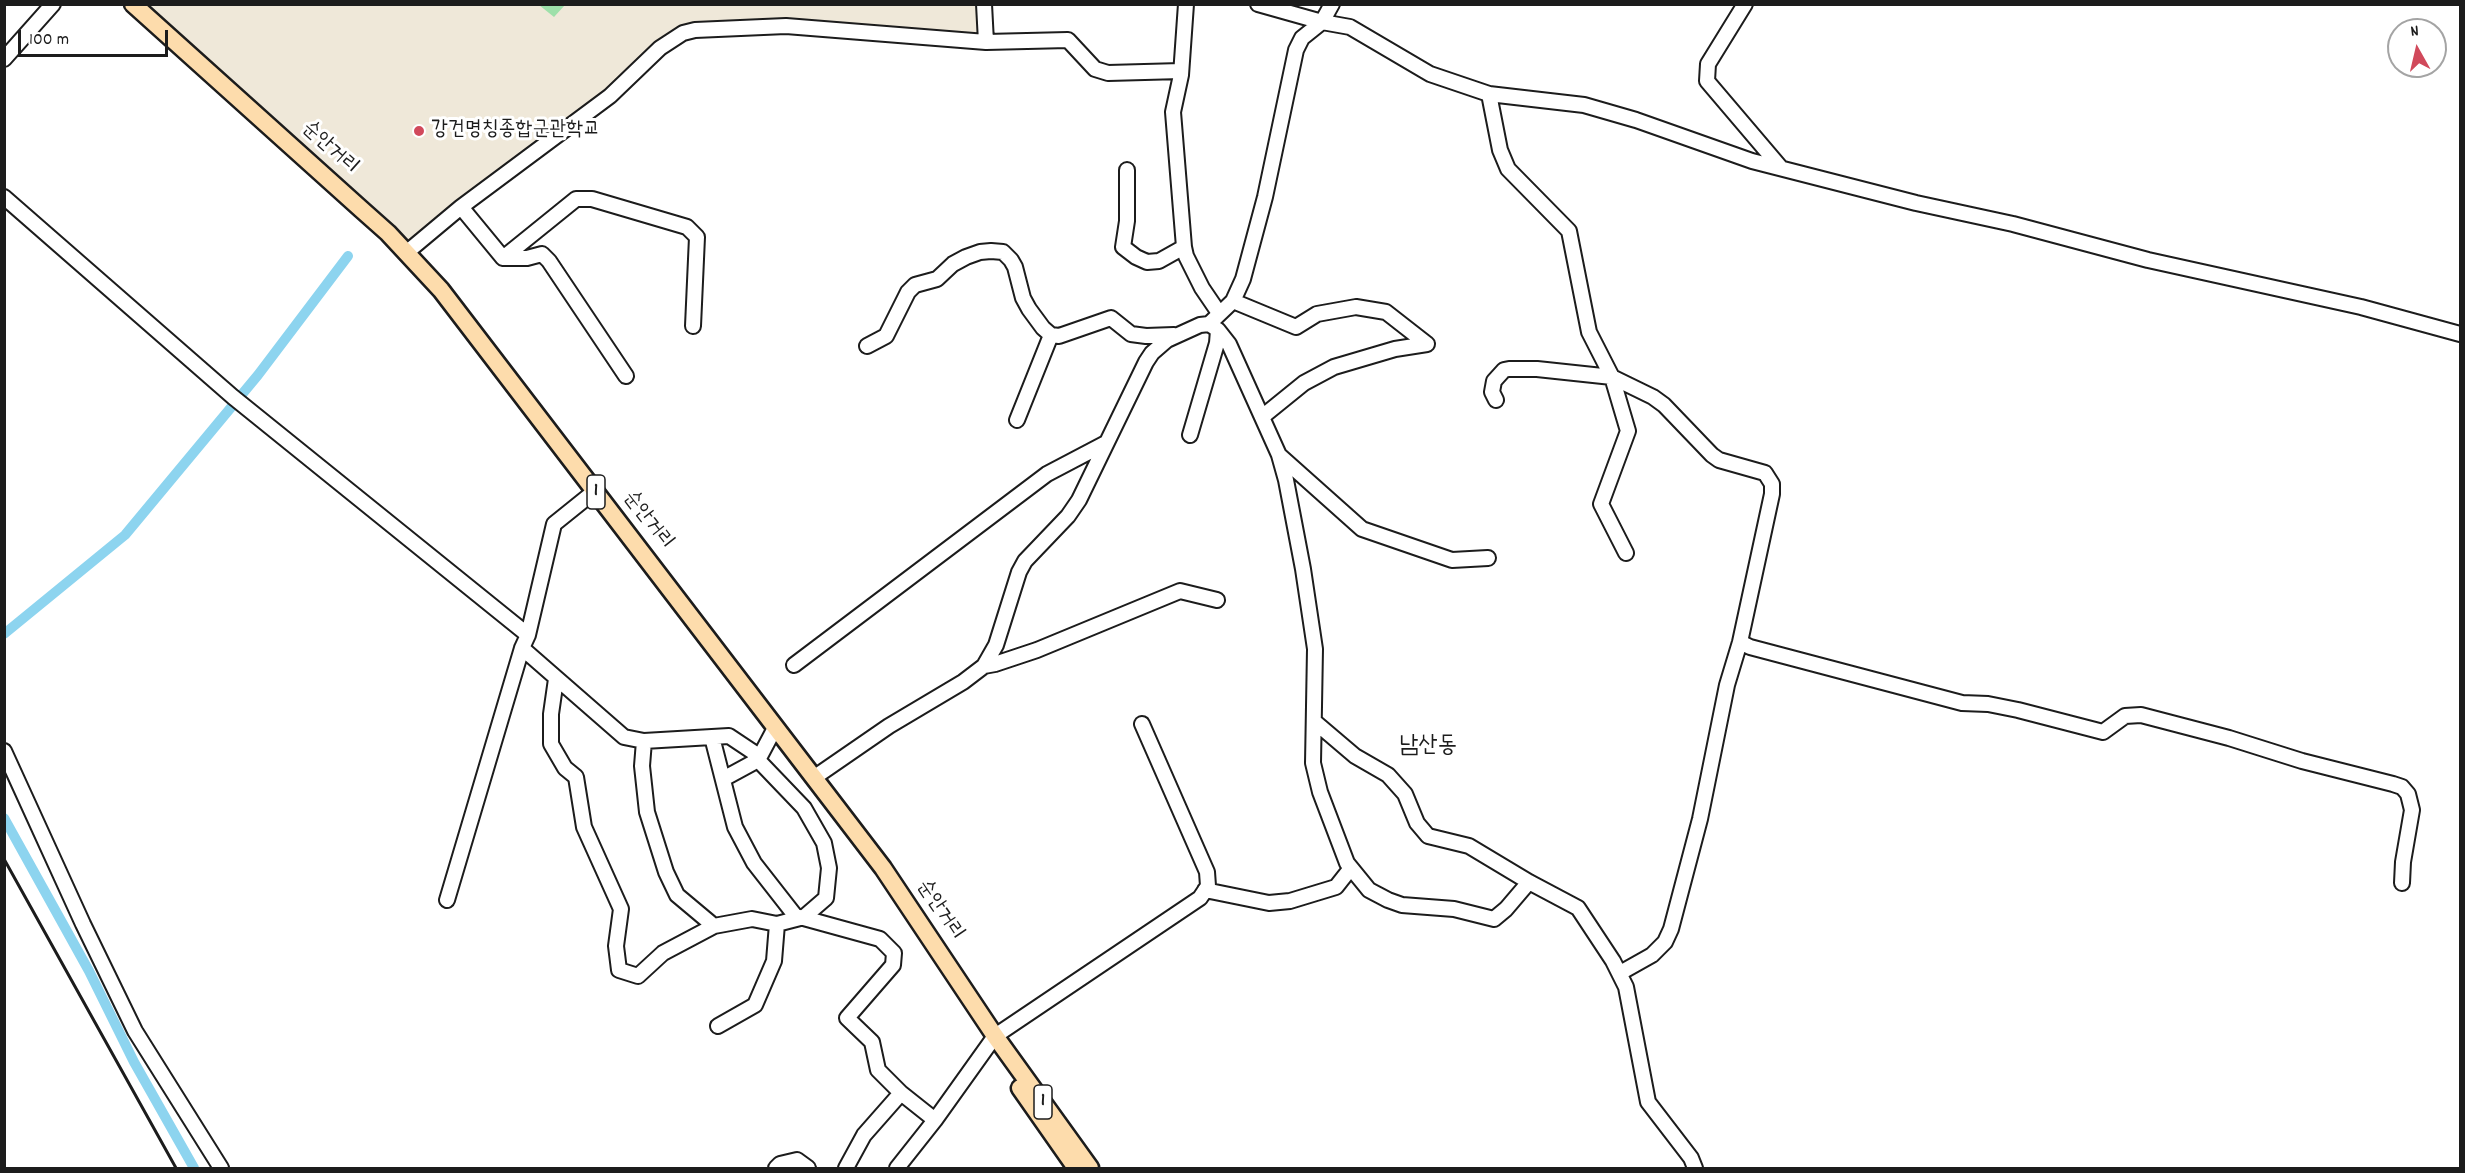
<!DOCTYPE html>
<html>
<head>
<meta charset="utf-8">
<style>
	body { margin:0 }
	#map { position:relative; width:2465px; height:1173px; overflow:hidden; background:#fff; font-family:Dekko,sans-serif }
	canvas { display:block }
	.frame { position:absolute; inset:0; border:6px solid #1c1c1c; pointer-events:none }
	.north { position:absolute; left:2387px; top:18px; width:60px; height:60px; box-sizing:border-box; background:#fff; border:2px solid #a4a4a4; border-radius:50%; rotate:352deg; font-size:16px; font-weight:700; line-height:24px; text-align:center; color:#1c1c1c }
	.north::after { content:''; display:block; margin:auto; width:21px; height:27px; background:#d1495b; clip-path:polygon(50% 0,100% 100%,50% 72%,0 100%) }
	.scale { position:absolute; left:18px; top:30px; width:150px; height:27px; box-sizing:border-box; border:3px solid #1c1c1c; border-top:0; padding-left:8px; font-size:18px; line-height:21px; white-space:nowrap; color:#1c1c1c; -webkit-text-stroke:4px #fff; paint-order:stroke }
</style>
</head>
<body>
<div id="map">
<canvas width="2465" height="1173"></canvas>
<div class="frame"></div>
<div class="north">N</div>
<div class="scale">100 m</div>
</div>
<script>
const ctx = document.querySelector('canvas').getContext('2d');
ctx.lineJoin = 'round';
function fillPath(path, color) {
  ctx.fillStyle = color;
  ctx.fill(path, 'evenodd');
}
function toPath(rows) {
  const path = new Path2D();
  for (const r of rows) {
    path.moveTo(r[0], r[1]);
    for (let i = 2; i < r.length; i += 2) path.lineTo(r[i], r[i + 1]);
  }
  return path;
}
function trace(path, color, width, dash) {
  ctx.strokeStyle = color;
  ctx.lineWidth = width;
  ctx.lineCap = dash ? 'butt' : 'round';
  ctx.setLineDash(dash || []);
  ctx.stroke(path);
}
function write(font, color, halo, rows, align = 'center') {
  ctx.font = font + ' Dekko,"Poor Story",sans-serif';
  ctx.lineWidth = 6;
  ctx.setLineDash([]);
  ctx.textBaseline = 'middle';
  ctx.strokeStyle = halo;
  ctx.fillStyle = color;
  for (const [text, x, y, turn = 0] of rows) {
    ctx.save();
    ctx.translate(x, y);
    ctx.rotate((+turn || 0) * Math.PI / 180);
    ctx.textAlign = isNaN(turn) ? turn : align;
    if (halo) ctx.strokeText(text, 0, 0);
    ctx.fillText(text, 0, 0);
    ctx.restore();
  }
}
const built = toPath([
	[984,4,986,42,786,26,683,33,406,253,133,5]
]);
const green = toPath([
	[539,5,565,5,554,17]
]);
const canal = toPath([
	[4,634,125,535,258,375,348,256],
	[4,818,89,971,134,1062,194,1168]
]);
const minor = toPath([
	[984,4,986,42,1068,40,1095,69,1108,73,1181,71],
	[1186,4,1181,75,1173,112,1184,247,1186,256,1202,288,1219,313],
	[1258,4,1322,22,1350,27,1430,74,1489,94,1584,105,1636,120,1752,161,1916,203,2013,224,2148,260,2361,307,2460,334],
	[1745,4,1708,64,1707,81,1781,168],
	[4,59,53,4],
	[1489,94,1500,150,1508,169,1569,231,1589,332,1612,377,1628,431,1601,504,1626,553],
	[1127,170,1127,221,1123,247,1136,257,1147,262,1159,261,1184,247],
	[4,197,233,397,528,635],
	[461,207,610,96,660,48,683,33,695,30,786,26,986,42],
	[406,253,461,207,503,258,576,199,592,199,687,227,697,237,693,326],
	[503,258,527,258,542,254,549,261,626,376],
	[1233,301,1296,327,1317,314,1356,307,1386,312,1427,344],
	[1209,324,1233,301,1243,279,1265,197,1296,50,1302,38,1322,22,1332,4],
	[867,346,886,336,908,292,915,285,937,279,953,264,966,257,980,252,991,251,1003,252,1011,260,1015,267,1023,298,1029,309,1043,328,1051,335,1059,336,1111,318,1131,334,1146,336,1174,335],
	[1496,400,1492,392,1494,381,1504,370,1509,369,1537,369,1612,377,1653,397,1664,405,1712,455,1719,460,1765,473,1772,484,1772,494,1740,642,1727,685,1700,819,1671,929,1665,942,1652,955,1620,973],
	[1262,417,1304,383,1334,367,1395,349,1427,344],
	[1017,420,1051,335],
	[1190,435,1217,343,1218,330],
	[1279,455,1362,529,1452,560,1488,558],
	[1740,642,1750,647,1962,703,1988,704,2018,710,2103,732,2125,716,2141,715,2229,738,2302,761,2393,784,2402,787,2408,794,2412,810,2403,862,2402,883],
	[522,648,624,737,644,741,729,736,753,752,758,760,804,808,824,843,829,868,826,898,804,917,777,924],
	[794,665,1047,474,1106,443],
	[984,666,995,664,1037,650,1180,591,1217,600],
	[556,679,551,714,551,744,565,768,576,777,584,827,621,909,616,946,619,970,638,976,663,953,714,926,752,919,777,924,774,961,755,1005,718,1026],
	[1315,722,1355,756,1388,775,1405,794,1417,823,1428,836,1469,846,1529,882,1578,908,1613,961,1626,987,1648,1102,1691,1158,1695,1168],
	[712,737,735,827,754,863,797,918],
	[644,741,642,766,647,812,666,872,677,895,714,926],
	[4,751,83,924,135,1031,221,1168],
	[815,777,889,726,963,682,984,666,996,645,1019,572,1025,561,1068,516,1079,500,1146,362,1152,353,1167,340,1200,325,1209,324,1218,330,1229,344,1279,455,1286,480,1303,569,1315,649,1313,763,1320,792,1347,863,1369,890,1388,900,1402,905,1454,909,1494,919,1506,909,1529,882],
	[723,779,758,760,775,728],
	[1205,890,1269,903,1290,901,1336,887,1351,868],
	[447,900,522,648,528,635,554,524,595,491],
	[800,917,880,939,894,953,893,965,847,1018,872,1042,878,1070,901,1093],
	[776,1168,780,1164,797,1160,808,1168],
	[846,1168,864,1135,901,1093,935,1120],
	[897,1168,935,1120,995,1036,1200,898,1208,886,1207,872,1142,724]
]);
const major = toPath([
	[133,4,361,209,388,233,441,290,883,868,995,1036,1090,1168],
	[1020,1088,1076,1168]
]);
const rail = toPath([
	[4,859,176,1168]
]);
const markers = [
	[419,131,6,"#d1495b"]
];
const shields = [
	[596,492,18],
	[1043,1102,18]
];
const shieldNames = [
	["1",596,492],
	["1",1043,1102]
];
const poiNames = [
	["강건명칭종합군관학교",431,131]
];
const streetNames = [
	["순안거리",329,149,42],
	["순안거리",647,521,52],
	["순안거리",939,911,56]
];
const quarterNames = [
	["남산동",1428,748]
];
fillPath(built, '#efe8d9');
fillPath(green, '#9ee0aa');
trace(canal, '#8dd4ef', 10);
trace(minor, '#1c1c1c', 18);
trace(major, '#1c1c1c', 21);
trace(minor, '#fff', 14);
trace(major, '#fddcac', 16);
trace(rail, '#1c1c1c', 3);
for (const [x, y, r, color] of markers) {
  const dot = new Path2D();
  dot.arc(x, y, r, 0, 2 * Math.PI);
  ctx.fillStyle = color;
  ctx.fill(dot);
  trace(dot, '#fff', 2);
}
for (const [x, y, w] of shields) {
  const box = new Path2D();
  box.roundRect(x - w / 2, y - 17, w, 34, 4.5);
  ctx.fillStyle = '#fff';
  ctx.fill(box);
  trace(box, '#1c1c1c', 1.5);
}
write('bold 20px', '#1c1c1c', null, shieldNames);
write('21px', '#1c1c1c', '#fff', poiNames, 'left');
write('21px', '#1c1c1c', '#fff', streetNames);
write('24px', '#1c1c1c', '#fff', quarterNames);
</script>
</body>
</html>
